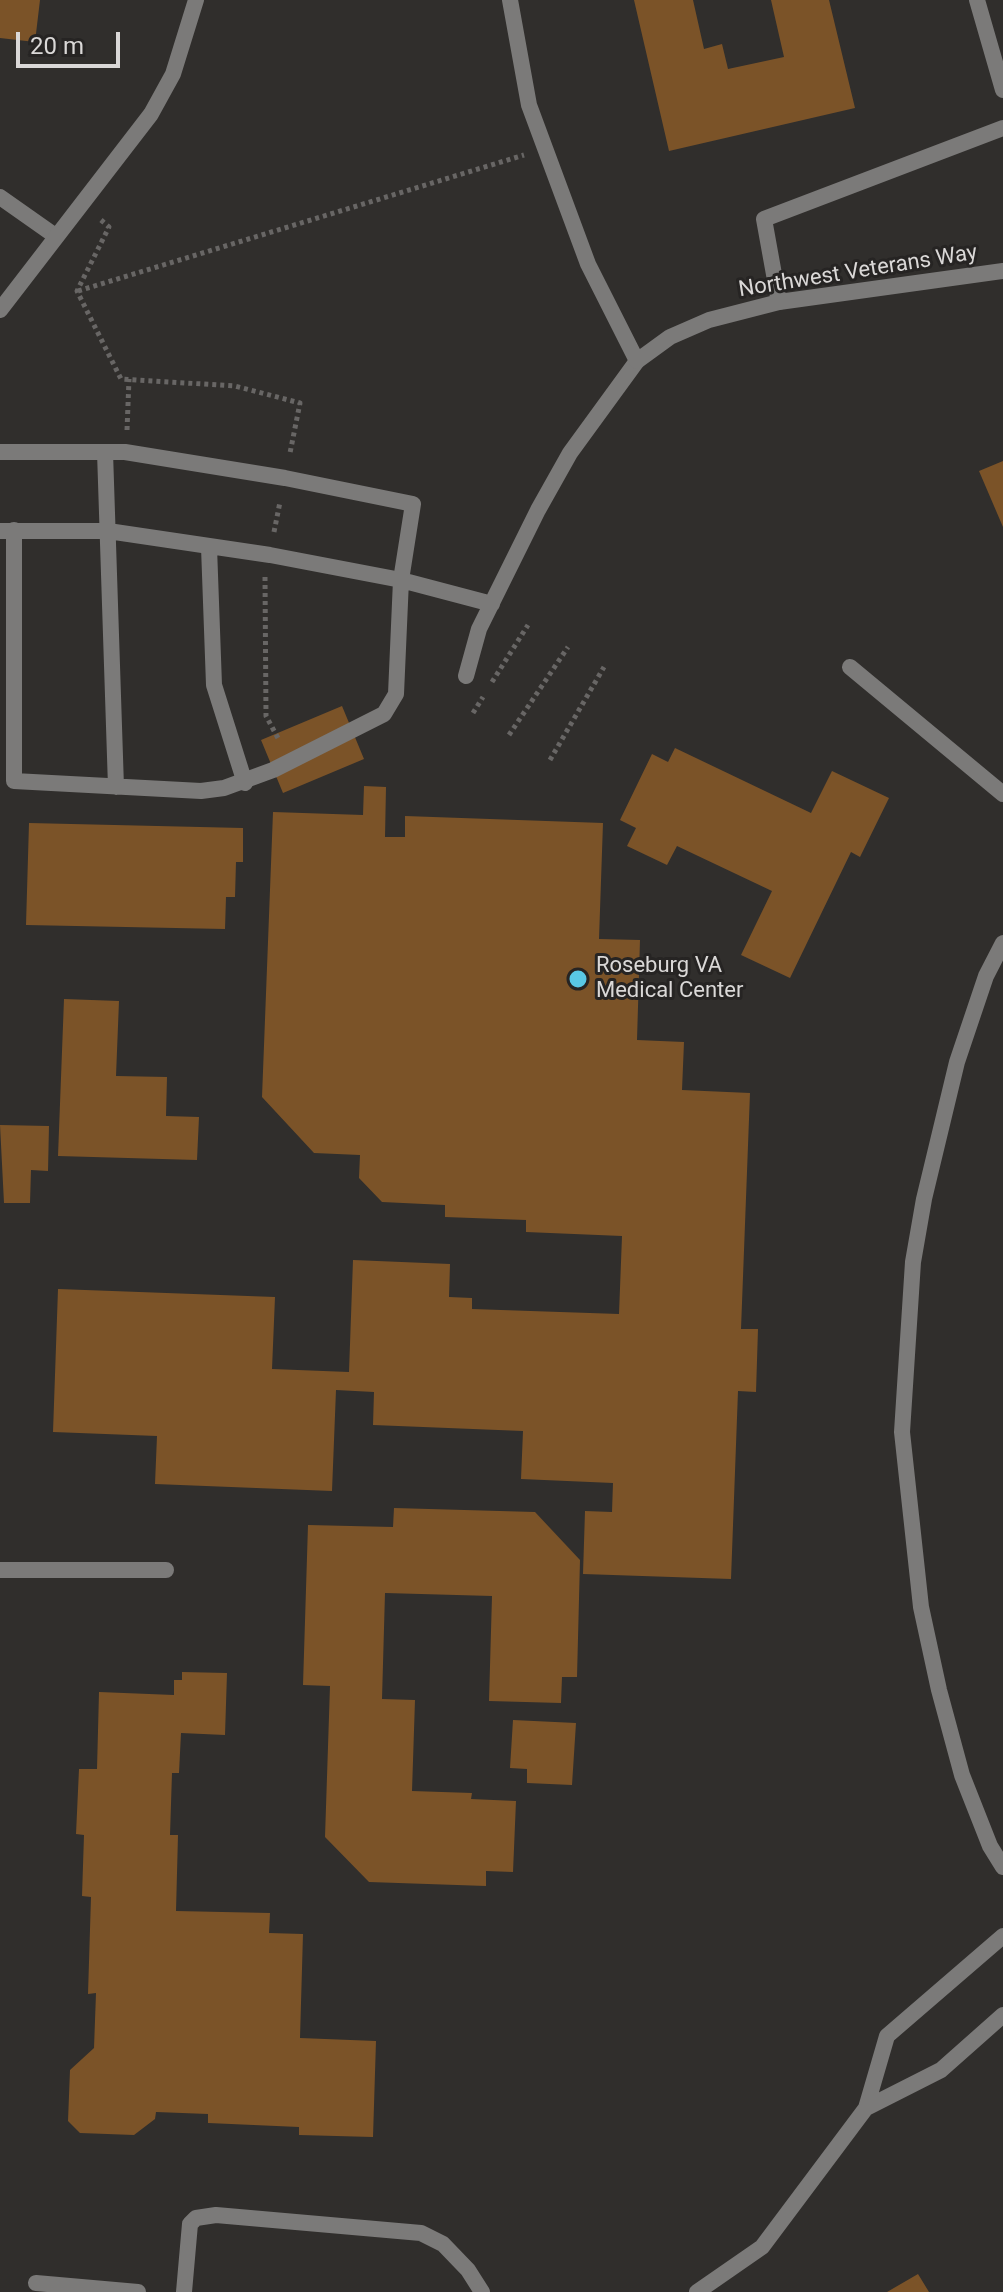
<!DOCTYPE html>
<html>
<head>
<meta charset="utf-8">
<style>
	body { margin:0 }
	#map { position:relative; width:1003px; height:2292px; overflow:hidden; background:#302e2c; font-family:Roboto,sans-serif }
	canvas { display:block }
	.scale { position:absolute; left:16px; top:32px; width:104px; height:36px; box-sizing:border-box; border:4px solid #dad8d7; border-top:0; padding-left:10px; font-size:24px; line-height:28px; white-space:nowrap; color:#dad8d7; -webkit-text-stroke:6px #262423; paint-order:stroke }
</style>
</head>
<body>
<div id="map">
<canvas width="1003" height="2292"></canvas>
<div class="scale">20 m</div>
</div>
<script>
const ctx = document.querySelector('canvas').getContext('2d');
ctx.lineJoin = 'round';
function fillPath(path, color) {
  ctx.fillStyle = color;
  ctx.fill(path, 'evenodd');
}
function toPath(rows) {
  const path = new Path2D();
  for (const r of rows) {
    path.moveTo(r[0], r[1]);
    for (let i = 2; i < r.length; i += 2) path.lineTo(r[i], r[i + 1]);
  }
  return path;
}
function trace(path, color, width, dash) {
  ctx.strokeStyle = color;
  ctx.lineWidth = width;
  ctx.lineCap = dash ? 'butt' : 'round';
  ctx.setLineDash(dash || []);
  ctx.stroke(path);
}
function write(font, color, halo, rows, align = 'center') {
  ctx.font = font + ' Roboto,sans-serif';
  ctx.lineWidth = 6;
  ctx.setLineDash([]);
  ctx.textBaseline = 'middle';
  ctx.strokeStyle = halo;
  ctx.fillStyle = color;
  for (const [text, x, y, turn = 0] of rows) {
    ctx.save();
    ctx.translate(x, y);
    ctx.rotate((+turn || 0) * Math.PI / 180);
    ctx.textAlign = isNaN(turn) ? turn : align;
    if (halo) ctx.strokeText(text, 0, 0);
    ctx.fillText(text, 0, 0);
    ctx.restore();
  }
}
const building = toPath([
	[0,0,40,0,35,42,0,38],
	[634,0,693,0,704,49,722,44,728,69,784,57,771,0,829,0,855,108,669,151],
	[1003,461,1003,527,979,471],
	[342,706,364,759,283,793,261,740],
	[675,748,811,813,832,771,889,798,860,857,851,852,790,978,741,955,772,891,677,846,667,865,627,846,636,828,620,820,652,754,668,762],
	[364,786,386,787,385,837,405,837,405,816,603,823,599,939,640,940,637,1040,684,1042,682,1090,750,1093,741,1329,758,1329,756,1392,738,1391,731,1579,583,1574,585,1511,612,1512,613,1483,521,1479,523,1431,373,1425,374,1392,336,1390,332,1491,155,1484,157,1436,53,1432,58,1289,275,1297,272,1369,349,1372,353,1260,450,1264,449,1297,472,1298,472,1309,619,1314,622,1236,526,1232,526,1220,445,1217,445,1205,382,1202,359,1178,360,1155,314,1153,262,1097,273,812,363,815],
	[29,823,243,828,243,862,236,862,235,897,226,897,225,929,26,925],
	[64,999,119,1001,116,1076,167,1077,166,1116,199,1117,197,1160,58,1156],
	[0,1125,49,1126,48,1171,31,1170,30,1203,4,1203],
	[394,1508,535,1512,580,1560,577,1677,562,1677,561,1703,489,1701,492,1596,385,1593,382,1699,415,1700,412,1791,472,1793,471,1799,516,1801,513,1872,486,1871,486,1886,369,1882,325,1837,330,1686,303,1685,308,1525,393,1527],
	[182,1672,227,1673,225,1735,181,1733,179,1773,172,1773,170,1835,178,1835,176,1911,270,1913,269,1933,303,1934,300,2038,376,2041,373,2137,299,2135,299,2127,208,2123,208,2114,156,2112,155,2119,134,2135,80,2133,68,2121,70,2070,94,2048,96,1993,88,1994,91,1897,82,1896,84,1835,76,1834,79,1769,97,1769,99,1692,174,1695,174,1680,182,1680],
	[513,1720,576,1723,572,1785,527,1783,527,1769,510,1768],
	[918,2274,929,2292,887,2292]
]);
const path = toPath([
	[101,220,109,227,77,291,121,379,235,386,300,403,290,453],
	[78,291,524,155],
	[127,430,129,379],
	[274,532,280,502],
	[265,577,266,716,279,740],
	[492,682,528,625],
	[473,713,483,697],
	[509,735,568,647],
	[550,760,604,667]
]);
const service = toPath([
	[977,0,1003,90],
	[0,197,54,235],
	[779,302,764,219,1003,128],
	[0,452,125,452,285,478,413,504,401,580,396,694,384,714,273,770,224,788,201,791,14,781,14,530],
	[105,452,116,787],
	[0,531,108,531,270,555,401,580,492,604],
	[209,547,214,685,245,783],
	[850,667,1003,794],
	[466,676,479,629,538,510,570,453,637,361],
	[0,1570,166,1570],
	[866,2108,941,2070,1003,2015],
	[36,2283,138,2292],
	[184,2292,190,2224,196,2218,216,2215,421,2233,443,2244,468,2270,482,2292],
	[697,2292,762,2247,866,2108,887,2036,1003,1936]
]);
const minor = toPath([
	[0,310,151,114,173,74,196,0]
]);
const tertiary = toPath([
	[510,0,529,105,588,264,637,361,670,337,709,320,779,302,1003,271],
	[1003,943,986,976,957,1062,924,1199,913,1262,902,1432,921,1607,939,1690,962,1775,990,1846,1003,1867]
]);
const markers = [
	[578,979,10,"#59c8e5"]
];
const streetNames = [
	["Northwest Veterans Way",858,272,-9]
];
const poiNames = [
	["Roseburg VA",596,966],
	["Medical Center",596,991]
];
fillPath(building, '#7b5328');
trace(path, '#686665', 5, [4, 4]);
trace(service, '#7b7a79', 16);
trace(minor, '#7b7a79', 16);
trace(tertiary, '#7b7a79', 16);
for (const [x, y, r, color] of markers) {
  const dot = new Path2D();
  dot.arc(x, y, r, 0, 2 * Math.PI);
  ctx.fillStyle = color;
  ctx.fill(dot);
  trace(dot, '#262423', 3);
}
write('22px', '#dad8d7', '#262423', streetNames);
write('22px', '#dad8d7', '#262423', poiNames, 'left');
</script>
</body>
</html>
